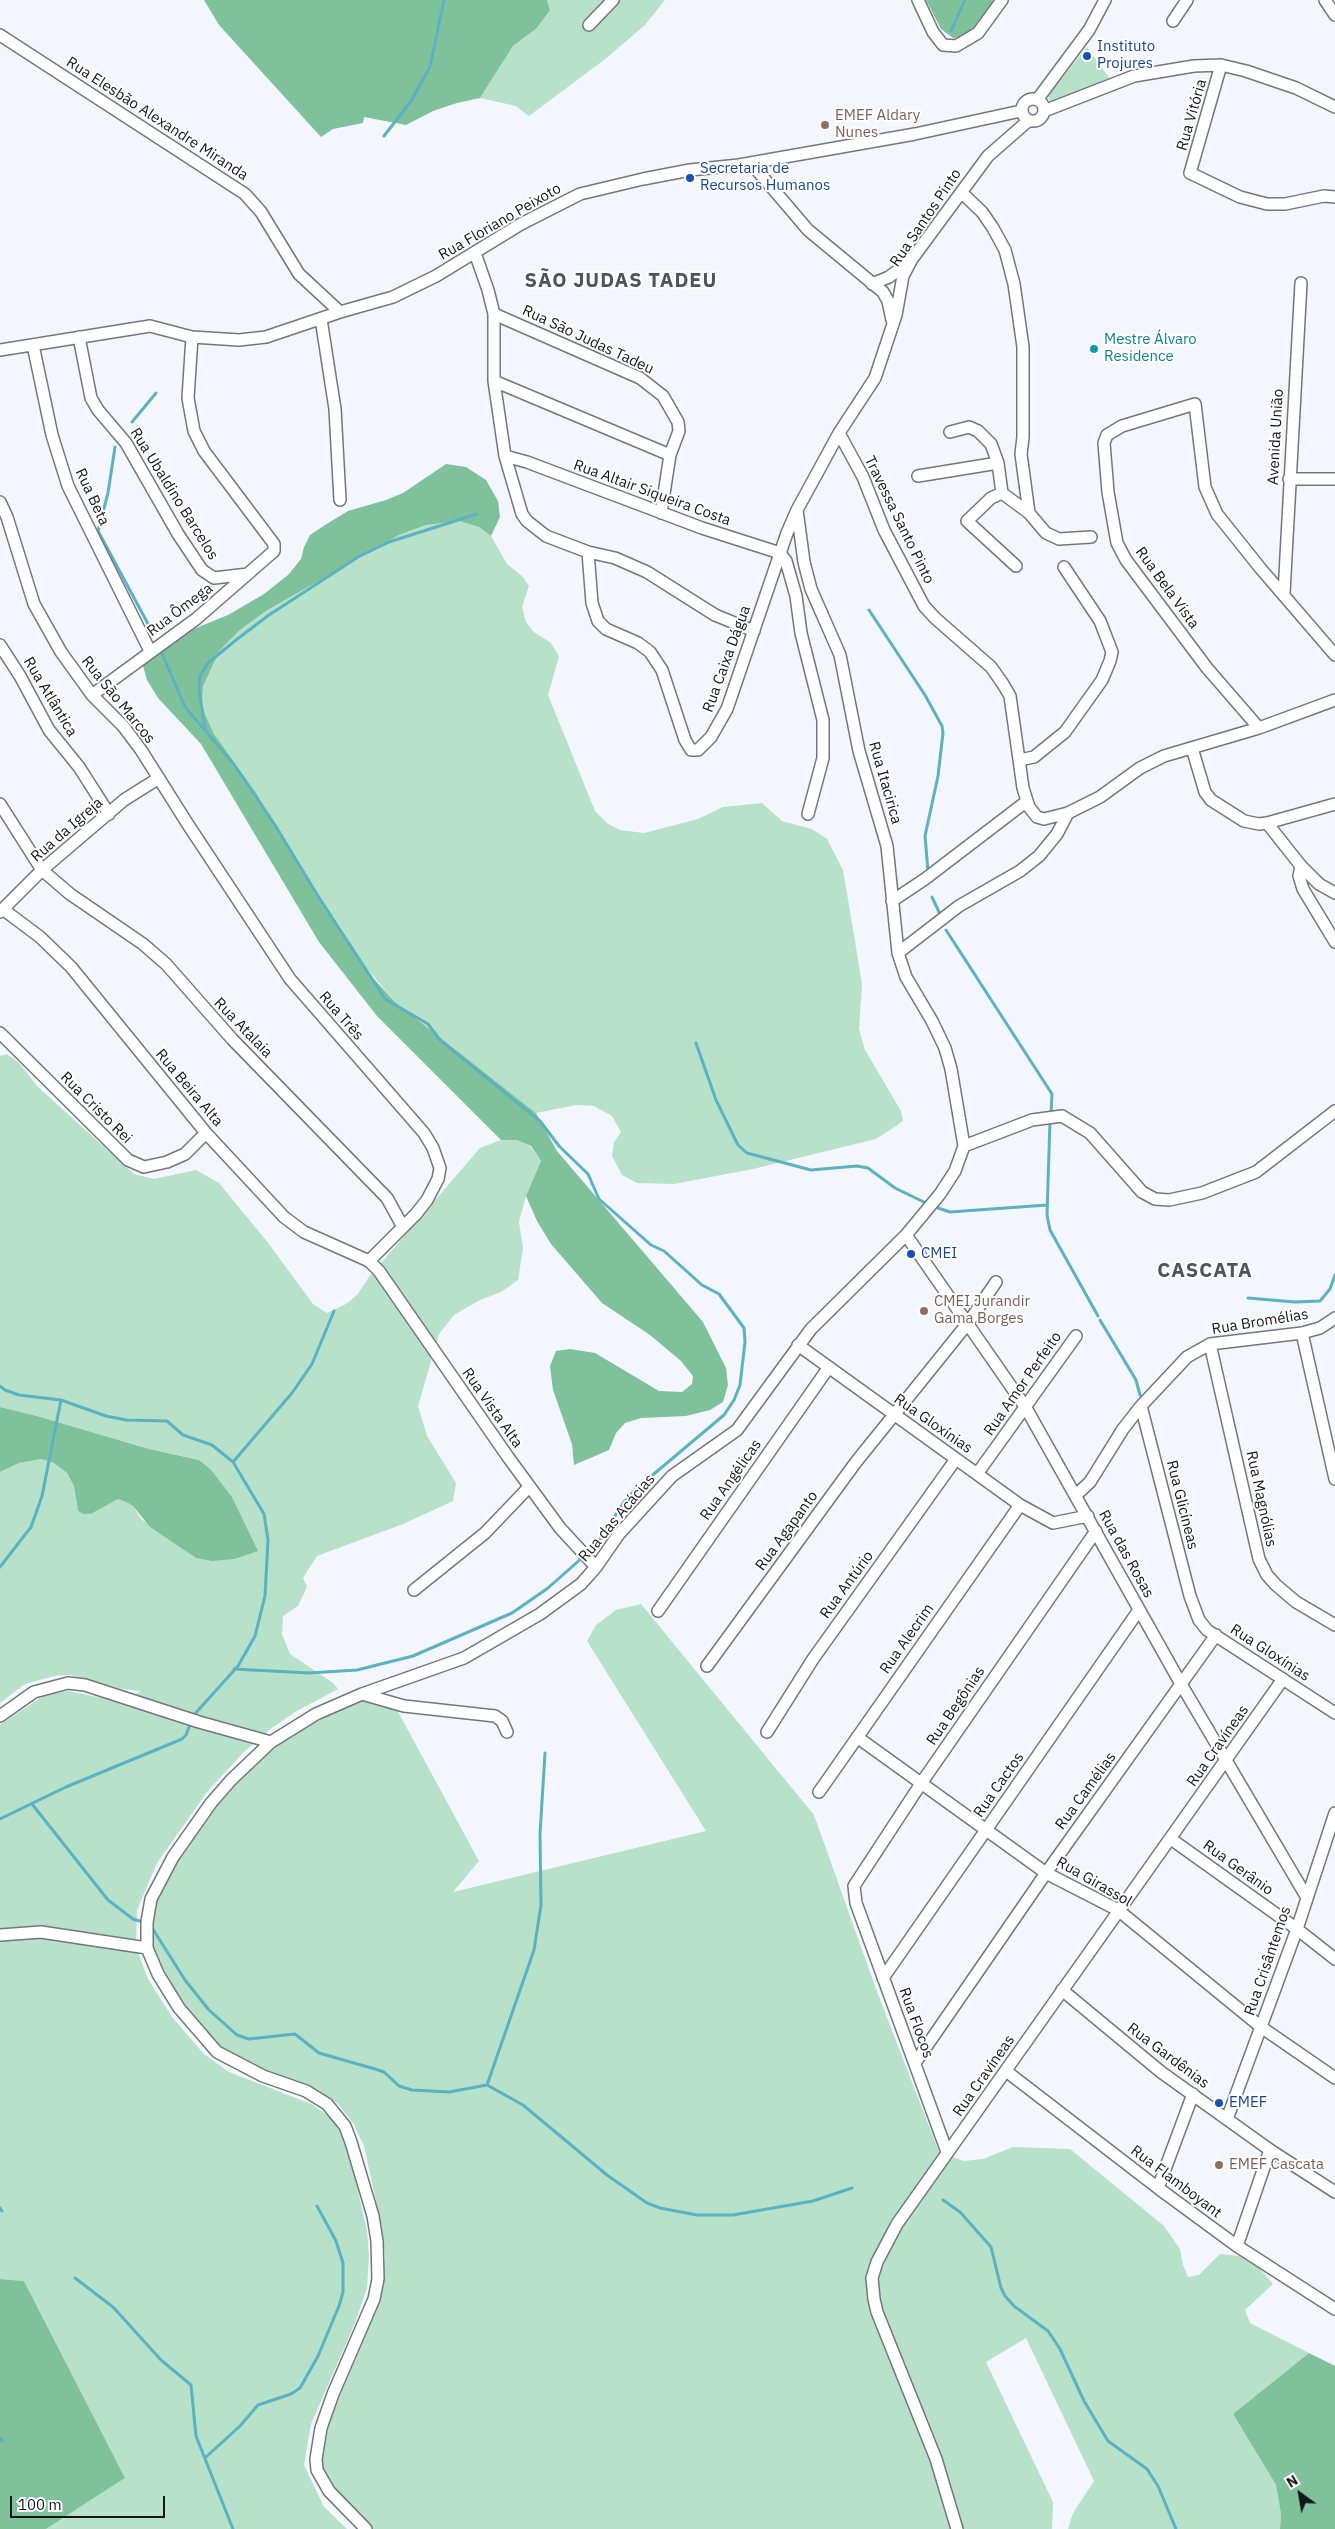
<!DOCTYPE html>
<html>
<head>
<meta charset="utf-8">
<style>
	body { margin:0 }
	#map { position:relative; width:1335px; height:2529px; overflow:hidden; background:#f4f6fe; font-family:"IBM Plex Sans",sans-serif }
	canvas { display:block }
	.north { position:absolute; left:1275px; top:2469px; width:50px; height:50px; -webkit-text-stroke:4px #fff; paint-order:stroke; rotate:328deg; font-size:14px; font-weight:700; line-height:20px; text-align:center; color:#141517 }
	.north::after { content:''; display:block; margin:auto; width:18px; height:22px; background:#141517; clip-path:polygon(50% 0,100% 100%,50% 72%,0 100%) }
	.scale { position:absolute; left:10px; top:2496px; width:155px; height:22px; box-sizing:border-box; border:2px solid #141517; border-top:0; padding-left:6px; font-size:15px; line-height:18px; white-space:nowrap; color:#141517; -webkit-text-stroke:4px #fff; paint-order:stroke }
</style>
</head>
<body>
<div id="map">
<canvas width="1335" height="2529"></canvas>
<div class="north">N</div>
<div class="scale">100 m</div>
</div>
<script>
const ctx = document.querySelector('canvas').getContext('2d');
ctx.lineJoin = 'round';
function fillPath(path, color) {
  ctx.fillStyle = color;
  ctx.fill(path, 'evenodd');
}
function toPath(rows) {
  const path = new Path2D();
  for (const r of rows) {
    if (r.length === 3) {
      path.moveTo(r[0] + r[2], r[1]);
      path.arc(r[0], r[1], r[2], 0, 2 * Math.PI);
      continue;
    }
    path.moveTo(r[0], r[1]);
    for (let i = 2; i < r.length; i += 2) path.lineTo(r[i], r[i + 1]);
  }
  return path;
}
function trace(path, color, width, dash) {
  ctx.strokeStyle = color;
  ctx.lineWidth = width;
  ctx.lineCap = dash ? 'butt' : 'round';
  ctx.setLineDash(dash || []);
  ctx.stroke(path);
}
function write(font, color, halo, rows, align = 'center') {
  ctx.font = font + ' "IBM Plex Sans",sans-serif';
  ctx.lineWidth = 4;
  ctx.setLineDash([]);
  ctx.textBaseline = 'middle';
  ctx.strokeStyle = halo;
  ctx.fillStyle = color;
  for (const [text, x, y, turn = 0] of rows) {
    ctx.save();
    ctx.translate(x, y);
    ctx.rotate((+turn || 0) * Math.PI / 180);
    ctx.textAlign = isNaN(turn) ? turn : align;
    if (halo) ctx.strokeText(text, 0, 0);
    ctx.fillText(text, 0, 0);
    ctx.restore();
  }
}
const green = toPath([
	[547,0,665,0,645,25,604,60,529,116,516,106,480,98,513,46,537,28,550,10],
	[1087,47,1110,79,1052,107,1048,96],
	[459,521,479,527,491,536,507,564,522,576,529,586,522,607,526,622,534,632,551,643,559,656,548,695,595,811,608,824,620,830,644,833,698,819,723,807,762,803,782,821,812,829,827,839,843,870,854,935,862,985,859,1029,865,1050,901,1111,903,1121,893,1128,876,1139,753,1169,674,1184,637,1183,622,1175,612,1156,614,1142,621,1132,612,1116,594,1106,576,1105,536,1113,395,1002,359,959,214,734,202,707,203,688,219,650,240,630,266,611,399,535,426,525],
	[7,1054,19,1063,38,1087,134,1174,154,1179,196,1170,219,1183,269,1244,313,1304,327,1313,346,1304,357,1295,369,1277,480,1148,501,1140,518,1140,530,1146,541,1161,526,1196,519,1222,523,1248,518,1280,501,1292,480,1300,454,1315,439,1334,418,1406,427,1436,456,1483,453,1501,403,1524,317,1556,303,1578,307,1587,298,1606,283,1616,282,1634,290,1654,333,1683,338,1689,295,1712,269,1730,243,1753,207,1792,157,1863,137,1910,136,1947,148,1979,172,2017,204,2054,229,2072,311,2104,329,2116,340,2131,349,2152,367,2231,369,2256,367,2288,355,2323,311,2424,304,2465,324,2507,347,2529,46,2529,125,2478,24,2281,0,2279,0,1725,43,1696,68,1691,127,1703,140,1691,122,1689,71,1675,54,1676,25,1684,0,1703,0,1472,19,1463,41,1459,54,1463,67,1473,74,1486,78,1511,83,1514,91,1514,118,1499,126,1502,133,1506,141,1519,196,1558,257,1551,232,1497,199,1460,149,1449,37,1416,0,1407,0,1056],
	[641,1604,814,1815,876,1989,939,2152,964,2161,983,2159,1013,2147,1070,2149,1164,2226,1180,2249,1183,2265,1188,2277,1199,2275,1220,2254,1239,2256,1260,2269,1273,2284,1245,2310,1250,2323,1309,2353,1233,2414,1276,2485,1281,2514,1280,2529,1068,2529,1073,2513,1094,2481,1026,2338,986,2362,1053,2502,1052,2529,371,2529,336,2497,320,2463,326,2429,369,2328,382,2290,385,2256,382,2229,364,2146,353,2123,338,2104,318,2090,237,2059,214,2041,184,2007,161,1972,151,1943,152,1912,171,1871,192,1838,219,1802,254,1763,278,1742,303,1725,360,1698,396,1708,479,1861,453,1892,706,1831,587,1641,596,1625,616,1610]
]);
const forest = toPath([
	[204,0,547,0,550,10,537,28,513,46,480,98,457,103,433,111,406,125,364,117,363,123,333,129,321,137,219,25],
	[926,0,993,0,982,26,969,36,953,38,941,29],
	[446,464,466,467,486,480,498,501,500,517,491,536,479,527,459,521,426,525,399,535,266,611,240,630,219,651,203,687,202,707,214,734,256,793,314,889,374,979,395,1002,536,1113,557,1151,703,1322,726,1368,728,1385,723,1402,710,1410,686,1416,641,1418,625,1423,616,1433,609,1450,574,1465,572,1444,553,1390,550,1366,556,1351,570,1349,595,1353,659,1391,682,1392,692,1384,693,1376,681,1361,650,1335,602,1303,551,1244,537,1221,526,1196,541,1161,531,1146,517,1140,501,1140,377,1016,319,942,201,744,158,698,147,680,143,666,151,650,169,639,228,615,264,594,288,575,301,559,304,547,310,535,325,525,348,511,386,500,403,493],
	[0,1407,37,1416,149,1449,199,1460,211,1470,232,1497,258,1551,234,1559,212,1561,196,1558,150,1527,133,1506,126,1502,118,1499,91,1514,83,1514,78,1511,74,1486,67,1473,54,1463,41,1459,19,1463,0,1472],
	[0,2279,24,2281,125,2478,46,2529,0,2529],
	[1309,2353,1335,2366,1335,2529,1280,2529,1281,2514,1276,2485,1233,2414]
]);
const stream = toPath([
	[951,31,965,0],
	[384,136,411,101,430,67,444,0],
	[132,422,156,393],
	[115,447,108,493,98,531,154,635],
	[869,610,925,695,942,726,943,733,938,776,925,836,928,871],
	[160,649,185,707,233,763,275,825,318,896,385,999,428,1024,440,1040,540,1121,559,1146,588,1174,599,1199,651,1245,664,1251,702,1285,719,1294,744,1328,745,1342,740,1385,734,1400,724,1415,636,1489,624,1502,600,1539,587,1553],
	[205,729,199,689,200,676,208,663,236,640,269,615,358,557,389,542,477,514],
	[932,897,939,912],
	[946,930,1052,1094,1051,1114],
	[696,1043,716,1100,738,1145,747,1153,811,1170,857,1166,868,1168,895,1188,928,1204],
	[1050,1120,1047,1215,1050,1230,1098,1316],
	[938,1208,950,1212,1047,1205],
	[1248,1298,1295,1302,1320,1301,1330,1289,1335,1275],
	[1100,1320,1136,1380,1140,1395],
	[0,1386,5,1390,19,1395,61,1400,106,1416,126,1420,167,1421,183,1435,212,1445,233,1462,264,1514,268,1540,265,1596,255,1636,238,1666,193,1716,186,1735,182,1739,66,1787,0,1819],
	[233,1462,292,1393,312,1364,334,1311],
	[0,1567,31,1527,42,1496,61,1400],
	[234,1669,309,1673,357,1670,413,1656,512,1613,548,1588,583,1557],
	[32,1804,108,1900,133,1919,143,1922],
	[149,1923,185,1980,209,2010,237,2035,249,2039,295,2034,319,2053,375,2069,384,2072,399,2086,412,2090,449,2092,487,2085,523,2105,607,2175,647,2203,660,2208,697,2215,733,2215,813,2201,852,2188],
	[487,2085,534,1950,541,1905,540,1834,545,1753],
	[943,2200,960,2212,991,2247,1001,2288,1005,2296,1014,2306,1048,2331,1060,2349,1084,2401,1108,2441,1147,2469,1158,2486,1176,2529],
	[0,2208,2,2211],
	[75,2278,113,2307,161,2360,191,2385,196,2436,233,2529],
	[0,2438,2,2441],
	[206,2457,240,2426,258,2405,291,2394,300,2388,318,2356,339,2306,343,2292,343,2263,336,2241,317,2206]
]);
const minor = toPath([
	[918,0,933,32,943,45,956,46,978,33,1002,0],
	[1325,0,1335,15],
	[1173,21,1187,0],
	[589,25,613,0],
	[0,35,245,194,261,212,299,274,340,312],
	[1221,65,1190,173,1240,197,1267,204,1285,204,1324,196,1335,197],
	[1033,110,11],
	[1037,100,1089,30,1105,0],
	[1044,111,1134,76,1194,66,1221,65,1246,71,1296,88,1335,107],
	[744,165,756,169,808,230,883,292,888,301,892,320],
	[961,192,982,212,993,228,1005,250,1014,284,1023,347,1023,437,1021,454,1029,513],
	[475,253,488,290,494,314,494,381,505,456,522,514,527,521,546,536,588,552,615,558,647,572,715,615,754,631],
	[872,284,889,277,909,262],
	[494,314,640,378,663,396,678,422,679,431,670,455,661,513],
	[321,319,335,409,340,500],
	[79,337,91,398,98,410,126,443,178,534,202,570,214,578,248,574],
	[33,345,52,435,68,486,150,651],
	[0,350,150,326,192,337,239,340,266,337,340,312,393,297,436,276,521,224,580,194,643,179,690,170,739,165,915,134,1021,111],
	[494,381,670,455],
	[950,432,969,427,978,431,991,444,998,463,1002,493,1029,513,1046,533,1059,539,1091,537],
	[839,433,863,477,884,530,924,606,935,618,991,667,1003,684,1010,696,1023,788,1029,807,1037,817,1044,819,1068,813],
	[505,456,527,462,702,528,780,553,786,561,796,596,801,633,823,720,823,758,808,814],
	[918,476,998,463],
	[1289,479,1335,479],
	[1002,493,991,498,967,521,1016,566],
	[0,502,7,517,34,604,61,652,92,695,123,726,141,750,187,823,290,979,424,1133,433,1148,440,1168,438,1179,427,1200,416,1214,369,1261],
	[588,552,592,603,598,621,606,629,638,643,650,652,662,670,685,740,691,750,698,750,711,737,727,709,787,533,797,510],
	[1284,593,1301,283],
	[0,645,20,676,49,730,79,767,109,814],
	[92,695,196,619,274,551,274,544,204,451,194,431,188,398,192,337],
	[1259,728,1207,668,1126,560,1117,543,1108,492,1104,443,1107,435,1122,426,1195,404,1205,487,1217,514,1261,569,1335,655],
	[1192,748,1205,792,1211,800,1244,821,1259,824,1267,823,1335,804],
	[1019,760,1034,757,1065,732,1102,680,1110,661,1112,652,1100,621,1064,567],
	[0,804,42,870,70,894,143,944,166,964,232,1039,387,1198,403,1227],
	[1267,823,1301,866,1319,884,1335,893],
	[1301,866,1299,876,1303,889,1335,942],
	[892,901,925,879,1027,801],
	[4,910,40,937,71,967,206,1133,284,1217,304,1232,369,1261,379,1271,508,1457,560,1528,596,1567],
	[0,912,42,870,124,800,159,778],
	[898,953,959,906,1020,871,1039,856,1057,834,1068,813,1100,797,1140,768,1164,756,1259,728,1335,700],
	[0,1033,128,1160,144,1167,167,1162,185,1154,206,1133],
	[964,1146,1032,1120,1062,1116,1090,1133,1142,1192,1155,1199,1169,1200,1202,1193,1256,1172,1335,1111],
	[906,1235,1026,1408,1181,1684,1306,1896],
	[1302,1333,1335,1479],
	[1210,1344,1259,1559,1267,1575,1276,1585,1296,1602,1335,1625],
	[798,1345,1020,1505,1053,1523,1088,1516],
	[1141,1406,1190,1596,1199,1620,1207,1630,1335,1713],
	[977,1474,1076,1336],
	[1076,1495,1090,1482,1123,1429,1141,1406,1187,1357,1210,1344,1302,1333,1320,1328,1335,1318],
	[414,1590,485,1533,529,1487],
	[658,1611,829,1367],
	[707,1666,856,1462,968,1323,996,1282],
	[362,1694,404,1706,495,1716,502,1721,507,1732],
	[0,1716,34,1692,68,1683,85,1685,199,1722,271,1742],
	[767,1732,813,1659,956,1459],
	[857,1737,1046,1873,1118,1910,1261,2027,1335,2078],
	[819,1792,1020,1505],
	[1171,1839,1297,1929,1335,1959],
	[0,1935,41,1932,147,1948],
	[883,1978,1139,1610],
	[1062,1990,1161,2072,1270,2150,1335,2192],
	[915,2063,1046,1873,1216,1635],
	[1006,2071,1158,2188,1237,2246,1335,2309],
	[1227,2119,1297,1929,1335,1813],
	[947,2152,856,1903,854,1886,922,1782,1096,1531],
	[1158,2188,1193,2094],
	[1237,2246,1270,2150],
	[366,2529,329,2491,317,2470,316,2459,321,2428,333,2394,374,2299,378,2279,377,2241,373,2216,351,2142,345,2126,327,2104,306,2091,263,2076,217,2052,179,2008,158,1974,147,1948,147,1922,151,1899,173,1857,211,1803,231,1780,271,1742,316,1714,362,1694,464,1658,540,1614,581,1584,596,1567,619,1534,672,1476,737,1430,811,1329,906,1235,940,1194,955,1171,964,1146,951,1069,945,1048,932,1021,906,977,898,953,887,846,859,751,840,655,811,589,804,562,797,510,839,433,875,378,896,315,903,276,912,259,988,156,1028,121],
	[957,2529,936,2459,877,2312,874,2299,872,2278,877,2262,897,2224,1283,1679]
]);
const markers = [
	[1087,56,5,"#1a4fb4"],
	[825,125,5,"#8d6e63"],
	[690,178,5,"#1a4fb4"],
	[1094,349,5,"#0f9aa8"],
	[911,1254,5,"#1a4fb4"],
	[924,1311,5,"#8d6e63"],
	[1219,2103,5,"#1a4fb4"],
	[1219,2165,5,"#8d6e63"]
];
const transitNames = [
	["Instituto",1097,47],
	["Projures",1097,64],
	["Secretaria de",700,169],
	["Recursos Humanos",700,186],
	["CMEI",921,1254],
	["EMEF",1229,2103]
];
const streetNames = [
	["Rua Vitória",1192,115,-74],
	["Rua Elesbão Alexandre Miranda",157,119,33],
	["Rua Santos Pinto",926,218,-56],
	["Rua Floriano Peixoto",500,222,-30],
	["Rua São Judas Tadeu",588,340,25],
	["Avenida União",1276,437,-87],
	["Rua Altair Siqueira Costa",652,493,20],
	["Rua Ubaldino Barcelos",174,494,58],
	["Rua Beta",92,497,65],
	["Travessa Santo Pinto",899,520,64],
	["Rua Bela Vista",1167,588,54],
	["Rua Ômega",180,610,-37],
	["Rua Caixa Dágua",727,659,-70],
	["Rua Atlântica",50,697,59],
	["Rua São Marcos",118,700,51],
	["Rua Itacirica",885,783,74],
	["Rua da Igreja",67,830,-41],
	["Rua Três",341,1016,49],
	["Rua Atalaia",243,1028,46],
	["Rua Beira Alta",189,1088,50],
	["Rua Cristo Rei",96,1108,45],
	["Rua Bromélias",1260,1322,-9],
	["Rua Amor Perfeito",1023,1384,-55],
	["Rua Vista Alta",492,1408,55],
	["Rua Gloxínias",933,1424,35],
	["Rua Angélicas",731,1480,-55],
	["Rua Magnólias",1261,1499,78],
	["Rua Glicíneas",1182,1505,76],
	["Rua das Acácias",617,1518,-50],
	["Rua Agapanto",787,1531,-54],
	["Rua das Rosas",1126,1554,61],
	["Rua Antúrio",847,1585,-54],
	["Rua Alecrim",907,1639,-55],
	["Rua Gloxínias",1270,1653,33],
	["Rua Begônias",956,1706,-56],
	["Rua Cravíneas",1218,1746,-55],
	["Rua Cactos",999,1785,-55],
	["Rua Camélias",1086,1791,-54],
	["Rua Gerânio",1238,1868,36],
	["Rua Girassol",1094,1882,30],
	["Rua Crisântemos",1268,1961,-71],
	["Rua Flocos",916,2023,70],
	["Rua Gardênias",1168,2056,37],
	["Rua Cravíneas",984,2076,-55],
	["Rua Flamboyant",1176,2182,37]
];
const educationNames = [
	["EMEF Aldary",835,116],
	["Nunes",835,133],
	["CMEI Jurandir",934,1302],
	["Gama Borges",934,1319],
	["EMEF Cascata",1229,2165]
];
const cultureNames = [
	["Mestre Álvaro",1104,340],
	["Residence",1104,357]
];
const districtNames = [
	["SÃO JUDAS TADEU",621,281],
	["CASCATA",1205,1271]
];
fillPath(green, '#b7e1c8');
fillPath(forest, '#7fc19b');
trace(stream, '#5bb2c2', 3);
trace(minor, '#74767d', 14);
trace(minor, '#fff', 11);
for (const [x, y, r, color] of markers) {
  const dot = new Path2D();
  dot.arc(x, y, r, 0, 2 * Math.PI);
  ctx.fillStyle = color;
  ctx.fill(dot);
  trace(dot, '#fff', 2);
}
write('15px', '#164399', '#fff', transitNames, 'left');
write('15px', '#141517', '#fff', streetNames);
write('15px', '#785e54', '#fff', educationNames, 'left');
write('15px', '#0d838f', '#fff', cultureNames, 'left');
ctx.letterSpacing = '1px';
write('bold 20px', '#52535a', '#fff', districtNames);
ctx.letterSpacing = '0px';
</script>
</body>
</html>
